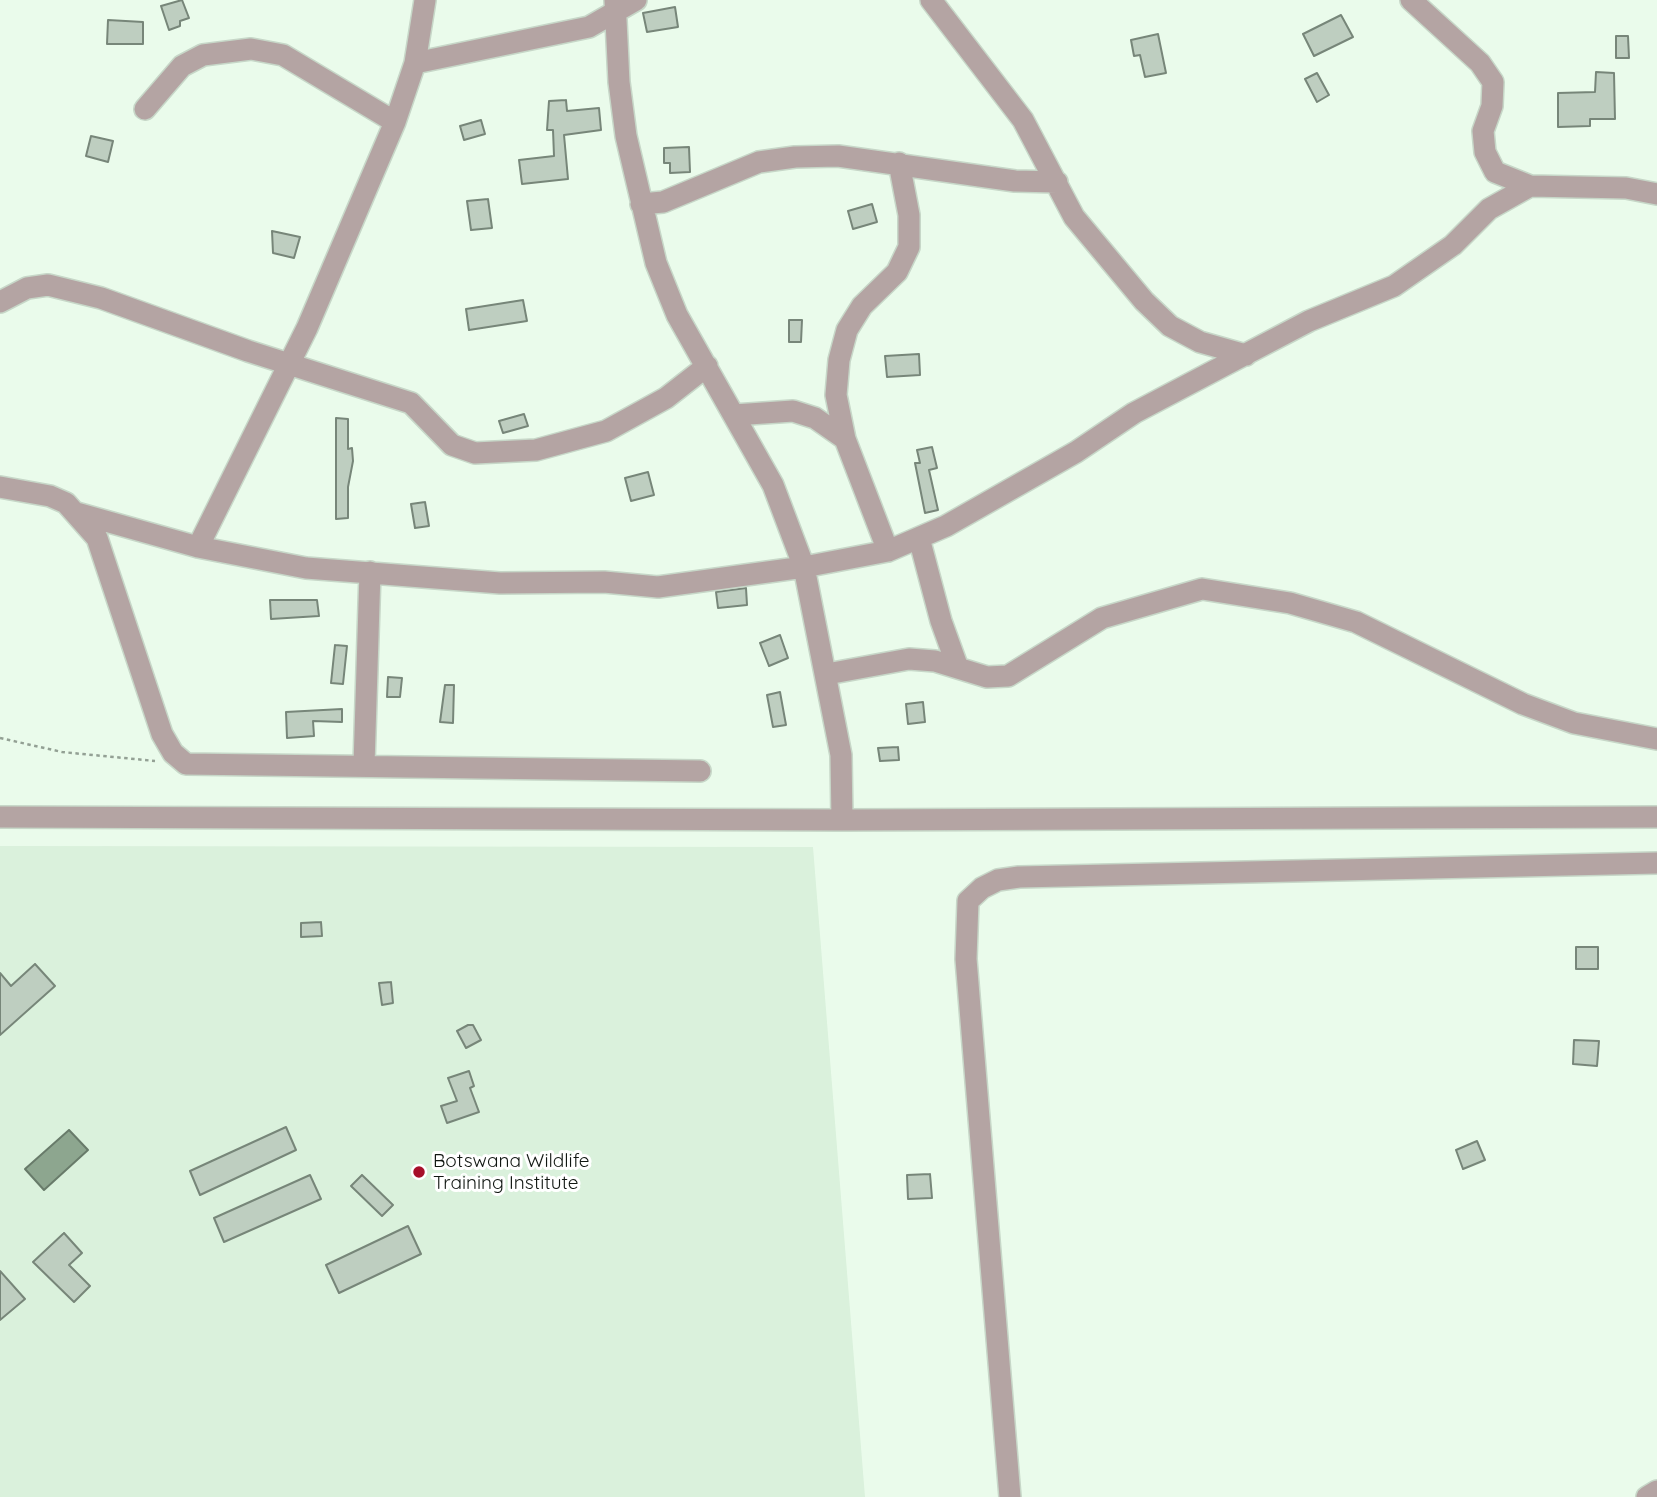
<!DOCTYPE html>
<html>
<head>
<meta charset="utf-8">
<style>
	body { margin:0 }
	canvas { display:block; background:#eafbeb }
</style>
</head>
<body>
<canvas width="1657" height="1497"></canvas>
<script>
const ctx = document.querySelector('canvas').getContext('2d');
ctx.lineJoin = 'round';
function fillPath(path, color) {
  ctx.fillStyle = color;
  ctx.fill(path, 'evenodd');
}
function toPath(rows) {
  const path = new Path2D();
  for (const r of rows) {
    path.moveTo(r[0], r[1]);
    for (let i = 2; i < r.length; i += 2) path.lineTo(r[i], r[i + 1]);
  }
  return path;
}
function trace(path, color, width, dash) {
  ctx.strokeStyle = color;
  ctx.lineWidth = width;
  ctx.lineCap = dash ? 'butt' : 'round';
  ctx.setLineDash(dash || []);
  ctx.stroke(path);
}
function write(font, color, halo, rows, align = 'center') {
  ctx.font = font + ' Quicksand,sans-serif';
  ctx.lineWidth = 6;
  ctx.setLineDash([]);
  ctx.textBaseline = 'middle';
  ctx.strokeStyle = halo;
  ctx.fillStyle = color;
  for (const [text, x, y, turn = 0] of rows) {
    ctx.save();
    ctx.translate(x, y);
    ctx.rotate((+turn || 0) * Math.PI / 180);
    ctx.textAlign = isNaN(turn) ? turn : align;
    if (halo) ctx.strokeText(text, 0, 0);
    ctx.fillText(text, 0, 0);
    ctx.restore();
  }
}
const built = toPath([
	[0,846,813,847,865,1497,0,1497]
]);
const water = toPath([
	[69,1130,88,1150,44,1190,25,1169,69,1130]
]);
const building = toPath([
	[182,0,189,18,180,21,180,26,169,30,161,6,182,0],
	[675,7,678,27,647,32,643,13,675,7],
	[1341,15,1353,37,1314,56,1303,34,1341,15],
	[108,20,143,22,143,44,107,44,108,20],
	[1158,34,1166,73,1145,77,1140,55,1134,56,1131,40,1158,34],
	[1616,36,1628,36,1629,58,1616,58,1616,36],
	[1596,72,1614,73,1615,119,1590,119,1590,126,1558,127,1558,93,1595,92,1596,72],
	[1317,73,1329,95,1317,102,1305,79,1317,73],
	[566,100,567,111,599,108,601,130,564,135,568,179,522,184,519,160,554,156,553,130,547,130,549,101,566,100],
	[481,120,485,134,464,140,460,126,481,120],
	[91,136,113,141,108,162,86,156,91,136],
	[689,147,690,172,670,173,670,163,664,163,664,148,689,147],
	[488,199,492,228,471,230,467,201,488,199],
	[872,204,877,222,853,229,848,211,872,204],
	[272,231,300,237,294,258,273,253,272,231],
	[523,300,527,321,469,330,466,309,523,300],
	[789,320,802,320,801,342,789,342,789,320],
	[919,354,920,375,887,377,885,356,919,354],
	[524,414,528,426,503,433,499,421,524,414],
	[336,418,348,419,348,449,352,448,353,461,348,487,348,518,336,519,336,418],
	[932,447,937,468,929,470,938,510,925,513,915,463,920,463,917,450,932,447],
	[648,472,654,495,631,501,625,478,648,472],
	[425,502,429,526,415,528,411,504,425,502],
	[746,588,747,605,718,608,716,592,746,588],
	[270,600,317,600,319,616,271,619,270,600],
	[780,635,788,658,769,666,760,643,780,635],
	[335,645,347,646,343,684,331,683,335,645],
	[388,677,402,678,400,697,387,697,388,677],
	[445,685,454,685,453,723,440,722,445,685],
	[780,692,786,725,773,727,767,695,780,692],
	[923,702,925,722,908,724,906,704,923,702],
	[342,709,342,722,313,721,314,736,287,738,286,712,342,709],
	[898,747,899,760,880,761,878,748,898,747],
	[321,922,322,936,301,937,301,923,321,922],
	[1576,947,1598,947,1598,969,1576,969,1576,947],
	[35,964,55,986,0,1035,0,973,11,986,35,964],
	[391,982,393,1003,382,1005,379,983,391,982],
	[468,1025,473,1025,481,1040,466,1048,457,1031,468,1025],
	[1574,1040,1599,1041,1597,1066,1573,1064,1574,1040],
	[469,1071,474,1086,470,1088,479,1112,447,1123,441,1106,457,1101,448,1078,469,1071],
	[286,1127,296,1150,200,1195,190,1171,286,1127],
	[1477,1141,1485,1160,1463,1169,1456,1150,1477,1141],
	[930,1174,932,1198,908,1199,907,1175,930,1174],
	[310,1175,321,1199,224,1242,214,1218,310,1175],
	[362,1175,393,1205,382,1216,351,1186,362,1175],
	[408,1226,421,1254,339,1293,326,1265,408,1226],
	[64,1233,82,1253,69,1265,90,1286,74,1302,33,1262,64,1233],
	[0,1271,25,1299,0,1320,0,1271]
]);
const path = toPath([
	[0,738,62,752,155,761]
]);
const minor = toPath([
	[615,0,619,82,626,136,656,263,677,315,773,485,804,567,841,755,842,820],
	[931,0,1023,120,1074,217,1144,301,1170,326,1200,342,1246,355],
	[1411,0,1480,63,1493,82,1492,106,1483,131,1485,152,1495,172,1530,186,1626,188,1657,194],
	[415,63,589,27,636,0],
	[145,109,182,66,203,55,251,49,283,55,395,122],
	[641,204,663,202,759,162,795,157,838,156,1015,181,1057,182],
	[0,302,27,288,48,285,101,298,248,351,411,403,452,445,475,453,536,450,606,431,666,398,707,366],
	[734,415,793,411,815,418,845,439],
	[0,487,50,496,66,503,97,538,162,734,173,753,186,764,700,771],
	[77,513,198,547,306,568,500,583,604,582,658,587,804,567,888,551,946,526,1076,452,1134,413,1227,364,1309,321,1394,286,1453,245,1489,209,1530,186],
	[919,538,941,621,958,668],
	[198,547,307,328,395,122,415,63,425,0],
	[888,551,845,439,836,395,839,360,847,330,862,306,897,272,909,247,909,215,899,163],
	[827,674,909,659,935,661,987,677,1008,676,1102,618,1202,589,1290,603,1356,622,1523,704,1574,723,1657,739],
	[364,765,370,572],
	[0,817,842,820,1657,817],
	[1010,1497,966,959,968,901,982,888,998,880,1019,877,1657,863],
	[1647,1497,1657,1491]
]);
const markers = [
	[419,1172,7,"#a70f2a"]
];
const poiNames = [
	["Botswana Wildlife",433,1161],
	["Training Institute",433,1183]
];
fillPath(built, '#daf1dc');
fillPath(water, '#8da68f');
trace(water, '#687b6a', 2);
fillPath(building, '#becec0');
trace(building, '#778679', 2);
trace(minor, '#c7d7c8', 24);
trace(path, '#93a094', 2.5, [3.5, 3.5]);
trace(minor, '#b4a4a3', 21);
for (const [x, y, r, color] of markers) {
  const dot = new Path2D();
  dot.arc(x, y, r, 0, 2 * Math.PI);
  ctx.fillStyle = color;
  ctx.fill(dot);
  trace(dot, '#fff', 2.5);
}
write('19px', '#111712', '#fff', poiNames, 'left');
</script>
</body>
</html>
